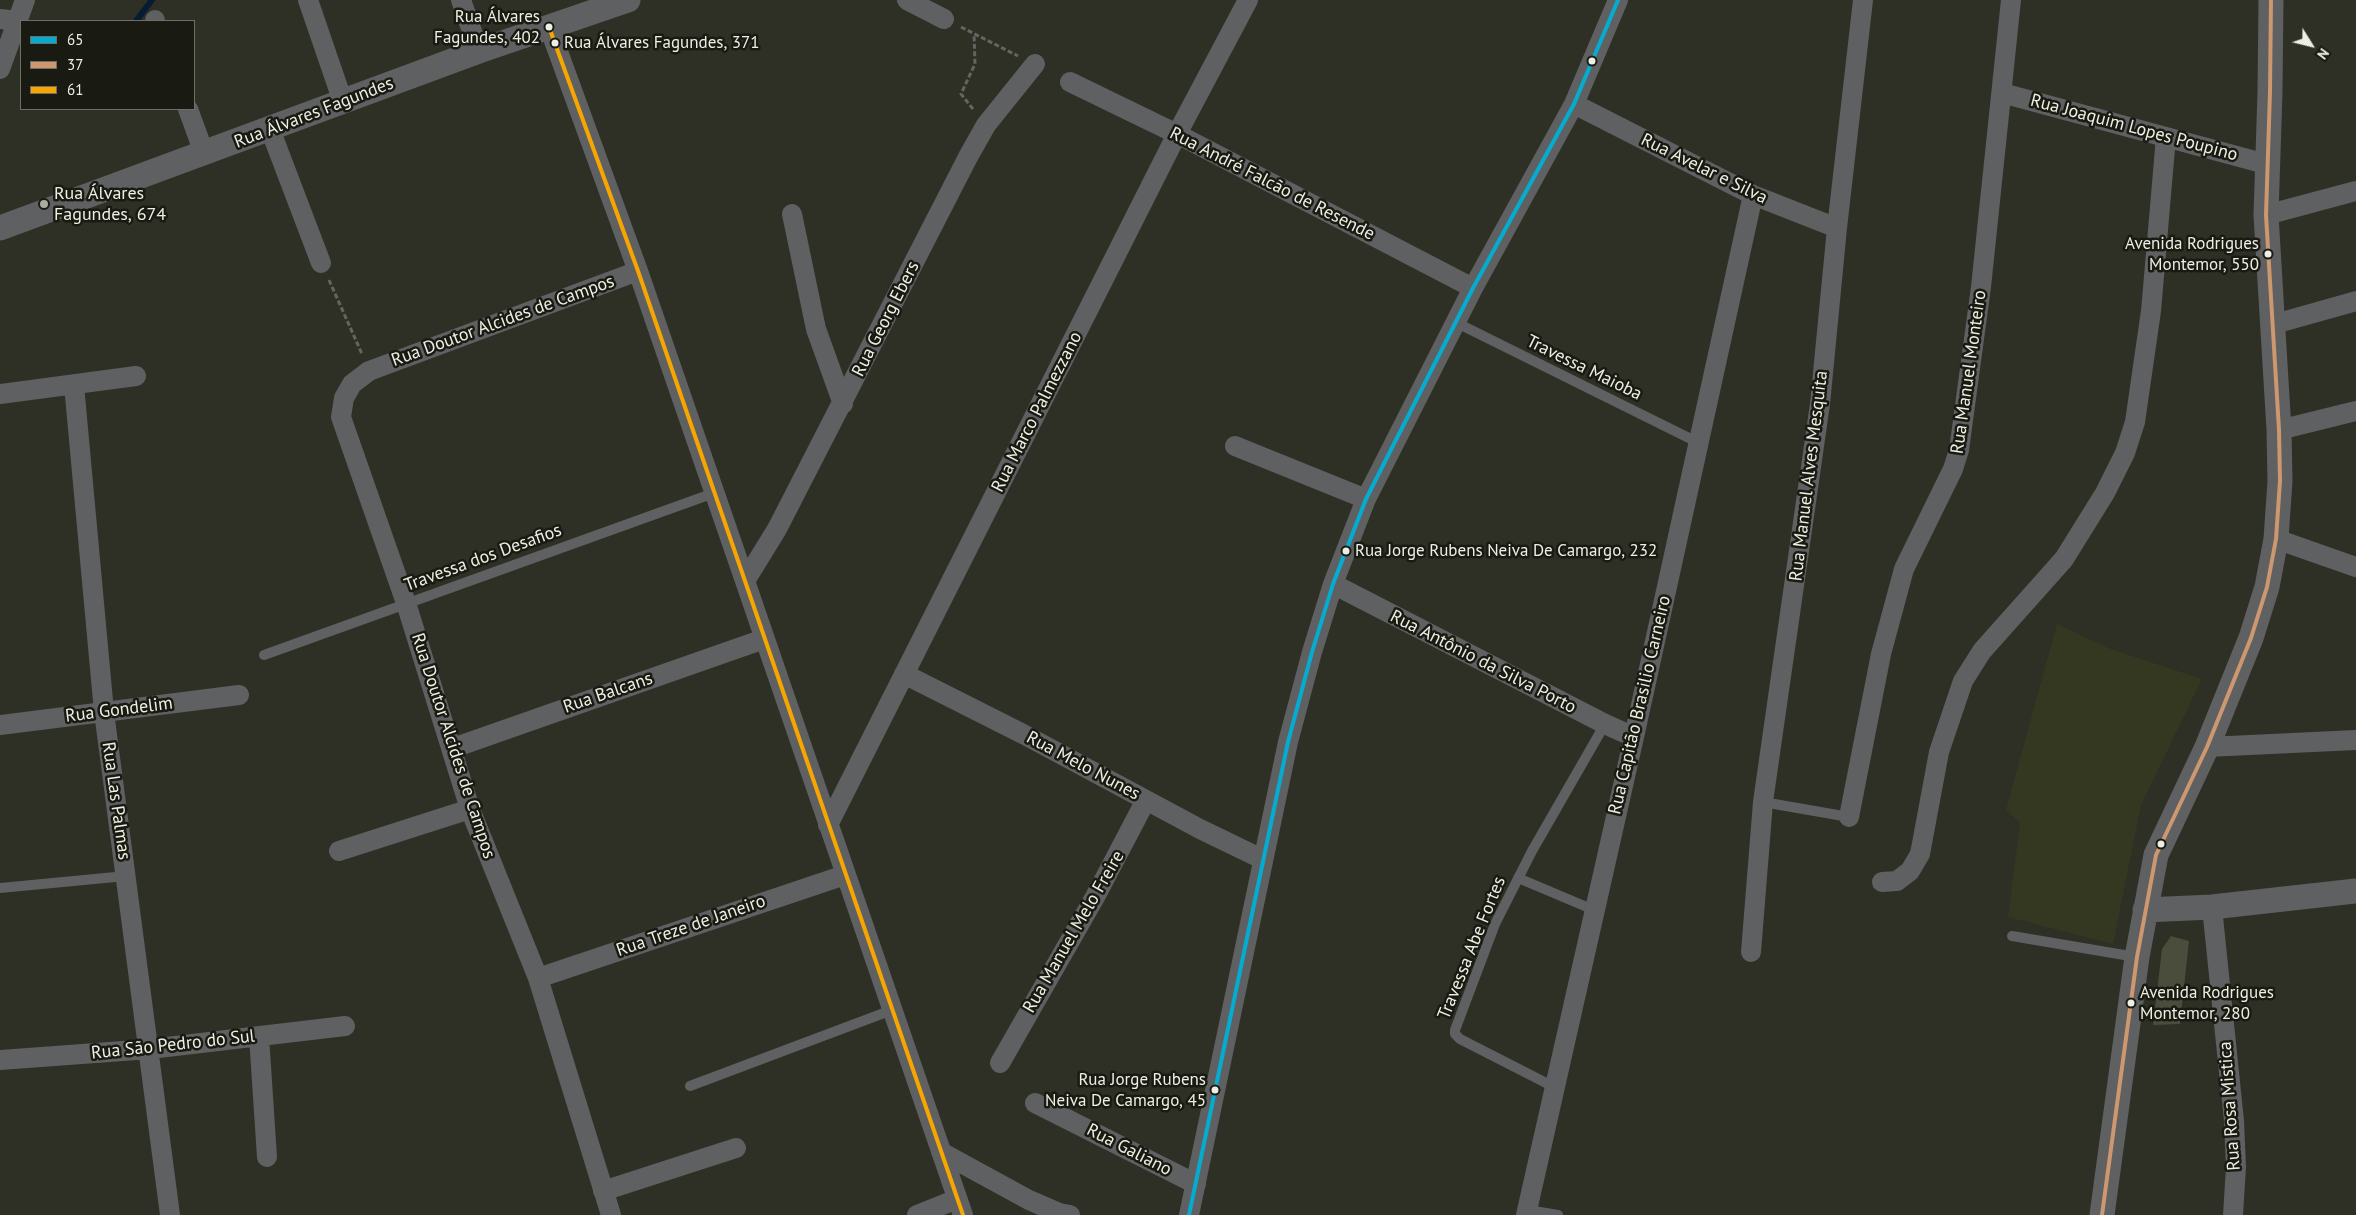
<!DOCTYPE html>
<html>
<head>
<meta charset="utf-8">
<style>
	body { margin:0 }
	#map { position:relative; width:2356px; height:1215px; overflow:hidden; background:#2e2f25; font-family:"PT Sans",sans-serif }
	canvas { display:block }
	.legend { position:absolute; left:20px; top:20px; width:175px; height:90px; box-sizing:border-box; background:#191a12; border:1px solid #6e6f66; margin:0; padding:6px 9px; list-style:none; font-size:15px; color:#eeefe4 }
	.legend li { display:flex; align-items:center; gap:10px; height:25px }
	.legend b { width:25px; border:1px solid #6e6f66 }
	.north { position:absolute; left:2286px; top:20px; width:50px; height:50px; -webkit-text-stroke:4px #191a12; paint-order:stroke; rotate:126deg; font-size:14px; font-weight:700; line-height:20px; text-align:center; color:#eeefe4 }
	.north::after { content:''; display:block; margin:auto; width:18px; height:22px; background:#eeefe4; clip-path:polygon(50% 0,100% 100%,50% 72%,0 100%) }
</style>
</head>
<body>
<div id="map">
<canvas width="2356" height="1215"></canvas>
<ul class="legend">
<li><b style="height:6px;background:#06acd0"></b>65</li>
<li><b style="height:6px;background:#cd976f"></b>37</li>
<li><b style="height:6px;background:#f7a600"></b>61</li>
</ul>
<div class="north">N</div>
</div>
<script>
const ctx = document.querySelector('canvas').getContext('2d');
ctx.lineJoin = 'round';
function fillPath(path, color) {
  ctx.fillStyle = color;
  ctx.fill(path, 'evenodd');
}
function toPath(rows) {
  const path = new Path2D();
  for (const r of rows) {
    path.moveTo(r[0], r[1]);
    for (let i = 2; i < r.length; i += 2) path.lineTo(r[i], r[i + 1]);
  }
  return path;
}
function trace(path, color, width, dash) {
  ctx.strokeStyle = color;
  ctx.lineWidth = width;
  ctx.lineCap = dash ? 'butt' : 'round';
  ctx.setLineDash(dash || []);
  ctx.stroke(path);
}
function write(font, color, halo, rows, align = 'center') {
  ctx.font = font + ' "PT Sans",sans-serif';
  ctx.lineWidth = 5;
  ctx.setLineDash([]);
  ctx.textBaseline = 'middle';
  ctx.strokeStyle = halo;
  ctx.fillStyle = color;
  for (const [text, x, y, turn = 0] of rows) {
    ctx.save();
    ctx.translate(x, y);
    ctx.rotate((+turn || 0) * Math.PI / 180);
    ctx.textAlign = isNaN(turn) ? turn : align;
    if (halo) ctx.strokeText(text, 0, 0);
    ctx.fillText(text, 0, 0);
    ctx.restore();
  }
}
const built = toPath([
	[2057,624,2108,648,2202,679,2141,805,2113,944,2008,917,2020,823,2006,810]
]);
const stream = toPath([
	[136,21,152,0]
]);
const building = toPath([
	[2171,936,2189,941,2180,1024,2153,1025,2162,949]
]);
const path = toPath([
	[961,27,1018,56],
	[973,109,961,94,975,64,974,34],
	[329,280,362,354]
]);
const service = toPath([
	[1455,322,1697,442],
	[264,655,714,493],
	[1763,802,1849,817],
	[1518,878,1594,910],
	[0,888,126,876],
	[2012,936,2136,957],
	[690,1086,892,1010],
	[1554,1087,1460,1039,1455,1034,1455,1030,1495,924,1532,851,1605,724],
	[1528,1210,1558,1215]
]);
const minor = toPath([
	[308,0,343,102],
	[461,0,479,51],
	[907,0,944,19],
	[0,19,18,21],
	[155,20,155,21],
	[549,27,638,271,745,581,963,1215],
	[0,69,25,0],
	[1070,82,1177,134,1473,288],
	[2002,93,2266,164],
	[1574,104,1753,195,1837,228],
	[188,109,204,153],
	[270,129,321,263],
	[792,214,816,329,843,404],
	[2266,215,2356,191],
	[2271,325,2356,301],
	[74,385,104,712,170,1215],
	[0,394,136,376],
	[2279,430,2356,411],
	[1235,446,1366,499],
	[2276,539,2356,567],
	[745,581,777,529,968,157,986,125,1035,64],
	[1333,584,1605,724,1634,737],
	[904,674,1023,734,1200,829,1262,859],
	[0,725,239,695],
	[2207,747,2356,740],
	[453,748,764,639],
	[1849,817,1881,654,1904,569,1953,469,1959,450,1981,287,2011,0],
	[828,825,1177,134,1248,0],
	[339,851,470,809],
	[1882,882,1897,881,1910,871,1920,854,1939,752,1963,681,1982,651,2064,559,2105,493,2125,453,2135,422,2151,311,2166,137],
	[2212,907,2234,1121,2236,1167,2233,1215],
	[1751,952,1763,802,1820,404,1837,228,1863,0],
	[538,978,845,875],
	[259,1036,267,1157],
	[0,1060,150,1049,345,1026],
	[1000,1063,1095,897,1146,800],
	[1035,1103,1196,1184],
	[941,1152,1029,1200,1059,1213,1070,1215],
	[603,1191,736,1148],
	[611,1215,538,978,470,809,406,603,341,417,344,398,352,384,369,371,638,271],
	[917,1215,957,1199],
	[1189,1215,1288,742,1312,652,1333,584,1366,499,1473,288,1574,104,1618,0],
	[1526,1215,1634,737,1753,195]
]);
const tertiary = toPath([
	[0,228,479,51,628,0],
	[2145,910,2212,907,2356,891],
	[2102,1215,2137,957,2156,855,2207,747,2251,638,2267,587,2276,539,2280,481,2279,430,2266,215,2270,92,2271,0]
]);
const bus1 = toPath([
	[1189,1215,1288,742,1312,652,1333,584,1366,499,1473,288,1574,104,1618,0]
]);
const bus2 = toPath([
	[2102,1215,2137,957,2156,855,2207,747,2251,638,2267,587,2276,539,2280,481,2279,430,2266,215,2270,92,2271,0]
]);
const bus3 = toPath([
	[549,27,638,271,745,581,963,1215]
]);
const markers = [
	[549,27,4.5,"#eeefe4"],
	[555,43,4.5,"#eeefe4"],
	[1592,61,4.5,"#eeefe4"],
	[44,204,5,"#abaca1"],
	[2268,254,4.5,"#eeefe4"],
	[1346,551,4.5,"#eeefe4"],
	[2161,844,4.5,"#eeefe4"],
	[2131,1003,4.5,"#eeefe4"],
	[1215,1090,4.5,"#eeefe4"]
];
const busNames = [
	["Rua Álvares",540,17],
	["Fagundes, 402",540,38],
	["Rua Álvares Fagundes, 371",564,43,"left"],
	["Avenida Rodrigues",2259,244],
	["Montemor, 550",2259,265],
	["Rua Jorge Rubens Neiva De Camargo, 232",1355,551,"left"],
	["Avenida Rodrigues",2140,993,"left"],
	["Montemor, 280",2140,1014,"left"],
	["Rua Jorge Rubens",1206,1080],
	["Neiva De Camargo, 45",1206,1101]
];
const streetNames = [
	["Rua Álvares Fagundes",314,113,-21],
	["Rua Joaquim Lopes Poupino",2134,128,15],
	["Rua Avelar e Silva",1704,169,26],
	["Rua André Falcão de Resende",1272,184,27],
	["Rua Georg Ebers",886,319,-63],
	["Rua Doutor Alcides de Campos",503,321,-20],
	["Travessa Maioba",1584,368,26],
	["Rua Manuel Monteiro",1969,372,-82],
	["Rua Marco Palmezzano",1037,412,-63],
	["Rua Manuel Alves Mesquita",1809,476,-83],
	["Travessa dos Desafios",483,558,-20],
	["Rua Antônio da Silva Porto",1483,662,27],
	["Rua Balcans",608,693,-19],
	["Rua Capitão Brasilio Carneiro",1640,705,-77],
	["Rua Gondelim",119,710,-7],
	["Rua Doutor Alcides de Campos",453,746,72],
	["Rua Melo Nunes",1083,766,28],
	["Rua Las Palmas",116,801,82],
	["Rua Treze de Janeiro",691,926,-19],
	["Rua Manuel Melo Freire",1074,932,-60],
	["Travessa Abe Fortes",1472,948,-68],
	["Rua São Pedro do Sul",173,1045,-6],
	["Rua Rosa Mistica",2230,1106,-94],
	["Rua Galiano",1129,1150,27]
];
const poiNames = [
	["Rua Álvares",54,194],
	["Fagundes, 674",54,215]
];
fillPath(built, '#353821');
trace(stream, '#081b34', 6);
fillPath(building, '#4a4c3c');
trace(path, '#646561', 3, [5, 2.5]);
trace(service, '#5e6061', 10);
trace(minor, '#5e6061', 20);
trace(tertiary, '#5e6061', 25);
trace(bus1, '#06acd0', 4);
trace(bus2, '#cd976f', 4);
trace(bus3, '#f7a600', 4);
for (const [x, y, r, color] of markers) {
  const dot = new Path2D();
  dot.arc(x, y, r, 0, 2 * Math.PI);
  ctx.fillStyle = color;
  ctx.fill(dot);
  trace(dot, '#191a12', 2);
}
write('17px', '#eeefe4', '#191a12', busNames, 'right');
write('18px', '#eeefe4', '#191a12', streetNames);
write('18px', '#eeefe4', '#191a12', poiNames, 'left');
</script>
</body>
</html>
